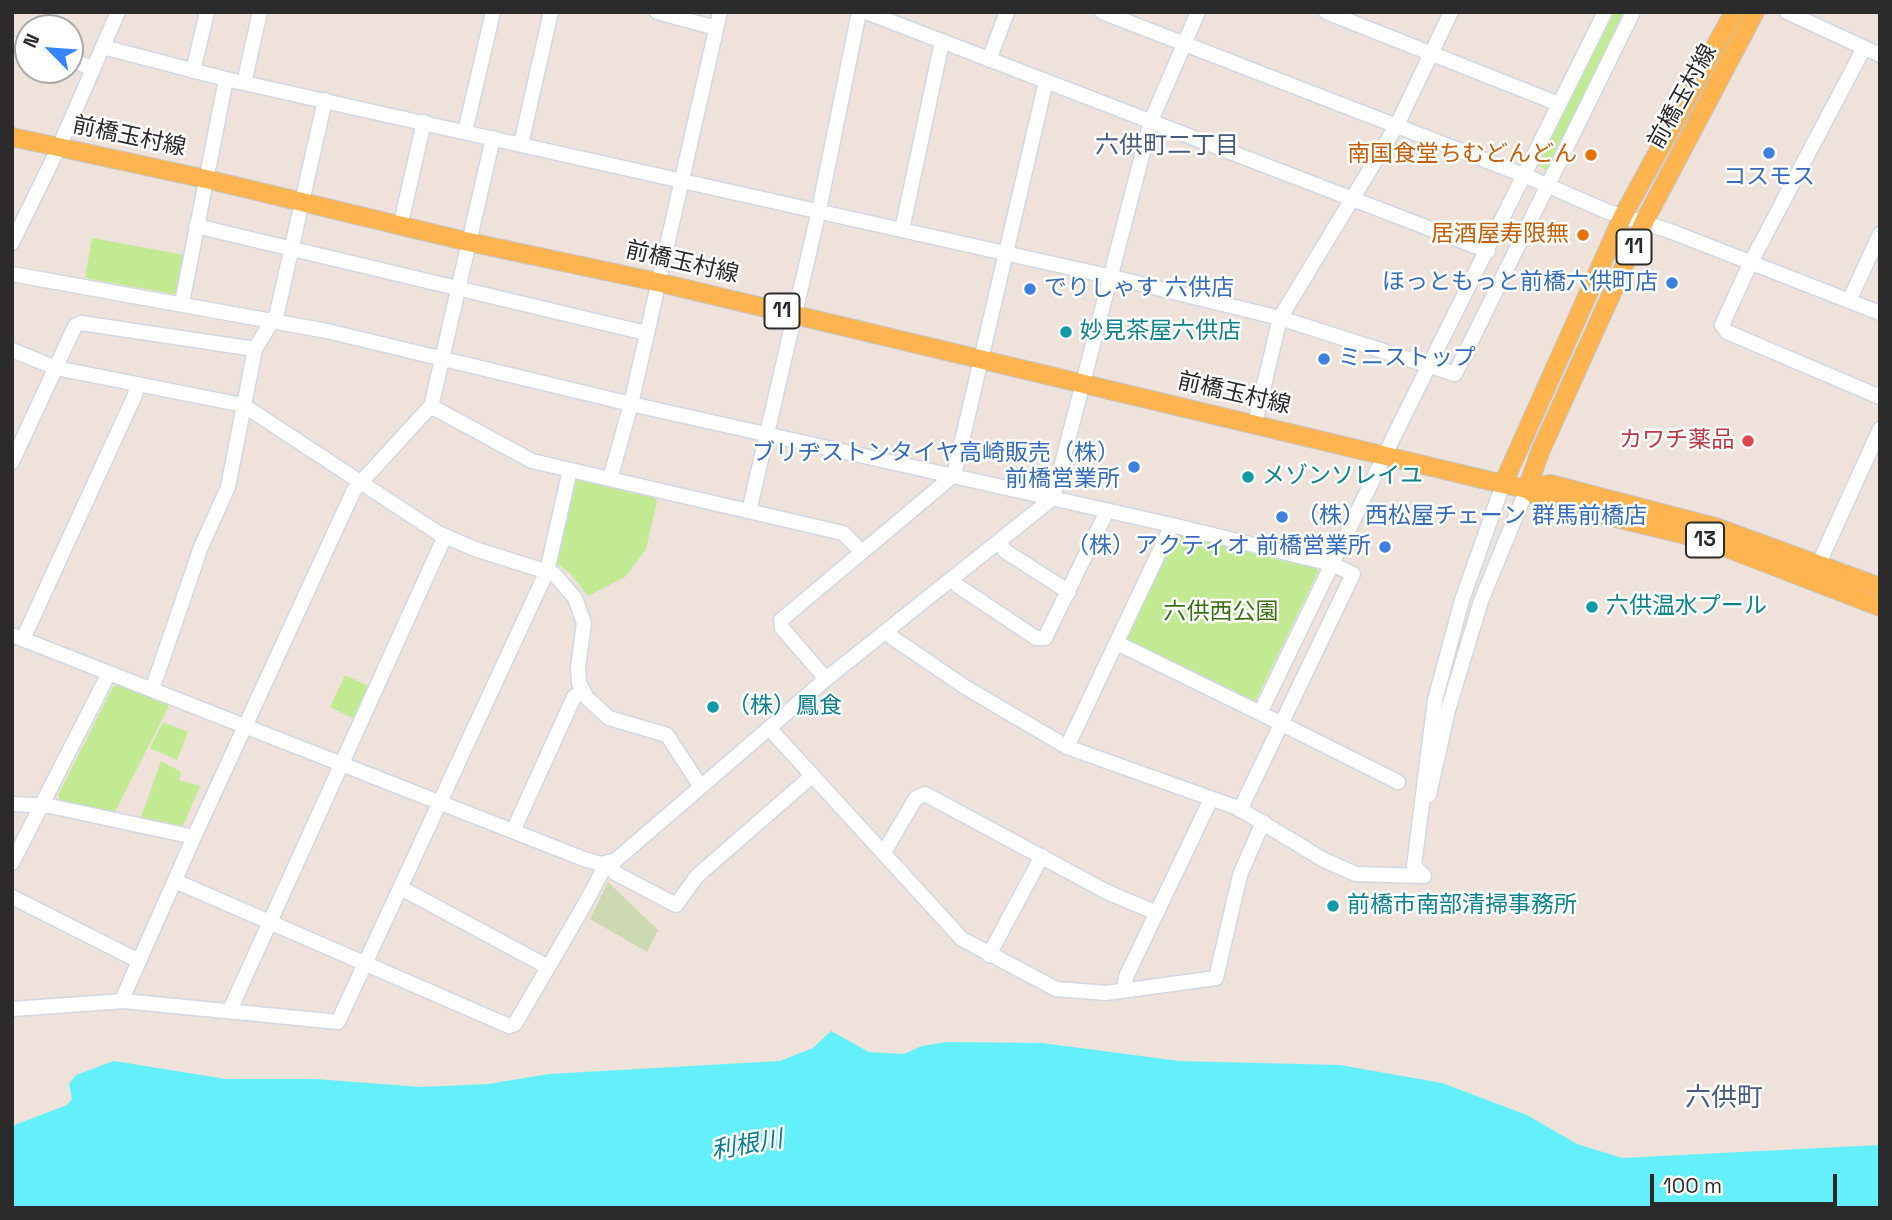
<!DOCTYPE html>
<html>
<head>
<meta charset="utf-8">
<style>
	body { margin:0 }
	#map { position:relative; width:1892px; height:1220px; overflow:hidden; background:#eee2db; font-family:"Space Grotesk",sans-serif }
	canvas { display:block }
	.frame { position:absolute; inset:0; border:14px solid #2b2b2b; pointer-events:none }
	.north { position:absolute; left:14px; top:14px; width:70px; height:70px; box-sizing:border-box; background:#fff; border:2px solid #aaa; border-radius:50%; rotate:295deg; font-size:19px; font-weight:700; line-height:28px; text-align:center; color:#2b2b2b }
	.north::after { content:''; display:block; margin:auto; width:24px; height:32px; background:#3784ff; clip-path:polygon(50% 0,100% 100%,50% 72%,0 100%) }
	.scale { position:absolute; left:1650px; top:1174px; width:187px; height:32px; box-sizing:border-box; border:4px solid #2b2b2b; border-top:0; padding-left:9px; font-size:21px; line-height:24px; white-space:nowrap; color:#2b2b2b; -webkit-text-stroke:5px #fff; paint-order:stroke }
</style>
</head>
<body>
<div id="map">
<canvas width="1892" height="1220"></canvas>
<div class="frame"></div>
<div class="north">N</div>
<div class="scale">100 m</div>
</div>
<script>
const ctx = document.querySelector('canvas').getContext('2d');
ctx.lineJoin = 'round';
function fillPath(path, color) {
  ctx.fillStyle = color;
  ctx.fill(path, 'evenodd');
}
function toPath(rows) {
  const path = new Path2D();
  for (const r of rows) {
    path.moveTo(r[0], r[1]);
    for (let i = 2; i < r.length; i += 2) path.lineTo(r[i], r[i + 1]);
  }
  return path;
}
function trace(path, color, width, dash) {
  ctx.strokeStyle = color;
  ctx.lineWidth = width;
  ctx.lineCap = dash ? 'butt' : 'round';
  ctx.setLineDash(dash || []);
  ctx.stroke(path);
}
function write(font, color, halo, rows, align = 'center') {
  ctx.font = font + ' "Space Grotesk","Noto Sans JP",sans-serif';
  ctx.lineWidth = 5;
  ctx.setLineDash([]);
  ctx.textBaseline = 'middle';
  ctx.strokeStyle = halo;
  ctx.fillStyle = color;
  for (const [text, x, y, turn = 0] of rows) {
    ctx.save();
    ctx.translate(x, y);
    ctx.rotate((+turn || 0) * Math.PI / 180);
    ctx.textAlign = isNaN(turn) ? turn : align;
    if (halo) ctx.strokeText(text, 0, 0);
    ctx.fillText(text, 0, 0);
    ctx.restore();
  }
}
const green = toPath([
	[1611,12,1626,12,1548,171,1536,164],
	[92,238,185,255,178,295,85,278],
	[578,479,653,495,657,502,646,549,625,577,588,596,570,573,554,562,573,482],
	[1181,534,1315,565,1318,572,1256,700,1248,703,1127,644,1126,636,1175,537],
	[345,675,373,688,359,721,330,707],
	[119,684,170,704,115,812,61,802,58,795,113,687],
	[163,722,188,732,177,760,150,748],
	[161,761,181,772,179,780,200,786,183,826,141,817]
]);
const cemetery = toPath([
	[608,882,658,930,647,952,590,919]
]);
const water = toPath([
	[831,1031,869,1052,904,1054,922,1046,947,1042,1042,1043,1179,1061,1340,1065,1442,1083,1527,1115,1577,1144,1622,1158,1880,1145,1880,1208,12,1208,12,1126,67,1105,72,1099,69,1084,76,1075,114,1061,226,1079,315,1079,421,1087,488,1084,549,1074,780,1061,813,1048]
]);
const minor = toPath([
	[657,12,716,28],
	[866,12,1488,251],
	[1102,12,1526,176,1606,211,1670,231,1880,313],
	[1326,12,1559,104],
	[1787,12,1880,55],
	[12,44,28,48],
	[103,47,226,79,1112,277,1280,318,1455,374,1633,12],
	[1864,48,1750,264,1722,325,1727,332,1880,397],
	[70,59,93,69],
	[989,60,1007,12],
	[193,71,207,12],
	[244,83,260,12],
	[465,132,493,12],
	[521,144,551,12],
	[196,226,646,333],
	[400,227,424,122],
	[902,230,942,42],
	[12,243,59,147,118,12],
	[12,274,327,331,631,404,1172,525,1332,564,1353,574,1240,810],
	[1849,301,1880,234],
	[182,303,226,79],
	[12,350,56,368,243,405,438,533,475,549,554,574,575,598,584,623,578,667,579,683,587,698,609,718,667,735,701,787],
	[431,407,493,138],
	[1255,423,1280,318,1397,125,1451,12],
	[12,462,75,326,81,323,255,349],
	[610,479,631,404,720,12],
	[749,511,819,210,859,12],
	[1000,543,1005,551,1069,592],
	[1814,574,1880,429],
	[953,579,958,586,1036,638,1045,638,1107,511],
	[888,631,893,638,965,687,1067,747,1238,808,1324,860,1356,874,1424,876],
	[12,635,584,859,601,864,616,860,826,679,1053,498,1151,121,1198,12],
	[23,639,135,395,137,384],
	[1117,643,1260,713,1394,436,1605,12],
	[826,679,782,628,781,620,954,475,1044,90],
	[152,690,201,547,228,487,255,349,277,313,325,100],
	[1260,713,1398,782],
	[769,728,962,939,1056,989,1106,993,1216,978,1240,875,1263,822],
	[1067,747,1172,525],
	[1429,795,1448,710,1481,601,1527,489],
	[12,804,50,806,194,837],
	[513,831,574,697,583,691],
	[884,852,916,798,925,794,1107,892,1157,913],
	[12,863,109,673],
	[610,863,615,873,676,905,697,876,813,775],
	[1424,876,1414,866,1435,700,1462,600,1503,484],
	[175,881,509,1026,515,1024,581,911,601,874,602,864],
	[401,888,548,967],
	[12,897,139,961],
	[989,955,1042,856],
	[1124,989,1126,977,1211,799],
	[124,1001,124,995,194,837,354,490,428,409,436,409,532,461,843,533,862,552],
	[12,1009,124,1001,338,1022,547,571,570,470],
	[230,1010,445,536]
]);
const major = toPath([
	[12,137,206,179,469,242,657,282,1503,484,1527,489,1550,484,1715,527,1880,587],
	[1503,484,1623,216,1734,12],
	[1527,489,1540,452,1644,222,1755,12],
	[1527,489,1543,500,1706,540,1880,607]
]);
const markers = [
	[1769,153,7,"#3f7fe0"],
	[1591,155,7,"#e8710a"],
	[1583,235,7,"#e8710a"],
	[1672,283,7,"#3f7fe0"],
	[1030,289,7,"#3f7fe0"],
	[1066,332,7,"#0f9aa8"],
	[1324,359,7,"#3f7fe0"],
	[1748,441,7,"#e0444e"],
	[1134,467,7,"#3f7fe0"],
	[1248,477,7,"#0f9aa8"],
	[1282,517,7,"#3f7fe0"],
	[1385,547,7,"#3f7fe0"],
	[1592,607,7,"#0f9aa8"],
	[713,707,7,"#0f9aa8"],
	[1333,906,7,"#0f9aa8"]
];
const shields = [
	[1634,247,35],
	[782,311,35],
	[1705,540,38]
];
const shieldNames = [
	["11",1634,247],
	["11",782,311],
	["13",1705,540]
];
const streetNames = [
	["前橋玉村線",1683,97,-61],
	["前橋玉村線",129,137,12],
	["前橋玉村線",682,263,13],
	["前橋玉村線",1234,394,13]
];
const foodNames = [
	["南国食堂ちむどんどん",1577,155],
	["居酒屋寿限無",1569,235]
];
const shopNames = [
	["コスモス",1769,178,"center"],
	["ほっともっと前橋六供町店",1658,283],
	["でりしゃす 六供店",1044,289,"left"],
	["ミニストップ",1338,359,"left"],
	["ブリヂストンタイヤ高崎販売（株）",1120,454],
	["前橋営業所",1120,480],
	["（株）西松屋チェーン 群馬前橋店",1296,517,"left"],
	["（株）アクティオ 前橋営業所",1371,547]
];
const cultureNames = [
	["妙見茶屋六供店",1080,332],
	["メゾンソレイユ",1262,477],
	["六供温水プール",1606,607],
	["（株）鳳食",727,707],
	["前橋市南部清掃事務所",1347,906]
];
const healthNames = [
	["カワチ薬品",1734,441]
];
const parkNames = [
	["六供西公園",1221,613]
];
const neighbourhoodNames = [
	["六供町二丁目",1167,146]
];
const waterNames = [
	["利根川",747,1146,-10]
];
const quarterNames = [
	["六供町",1724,1099]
];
fillPath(green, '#c1ea92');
fillPath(cemetery, '#cddab1');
fillPath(water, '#63f0fb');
trace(minor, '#d0d8e5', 17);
trace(major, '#c4c4c4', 20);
trace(minor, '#fff', 14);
trace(major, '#ffb44f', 18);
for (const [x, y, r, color] of markers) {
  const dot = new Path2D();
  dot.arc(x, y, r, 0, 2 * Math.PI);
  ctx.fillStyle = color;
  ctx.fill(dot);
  trace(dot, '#fff', 2.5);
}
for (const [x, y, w] of shields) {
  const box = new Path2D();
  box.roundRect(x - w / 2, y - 17.5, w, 35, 5);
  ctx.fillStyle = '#fff';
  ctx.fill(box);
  trace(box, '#2b2b2b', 2);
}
write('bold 21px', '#2b2b2b', null, shieldNames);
write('23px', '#2b2b2b', '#fff', streetNames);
write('23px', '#c56008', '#fff', foodNames, 'right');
write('23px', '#366cbe', '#fff', shopNames, 'right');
write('23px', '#0d838f', '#fff', cultureNames, 'left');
write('23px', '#be3a42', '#fff', healthNames, 'right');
write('23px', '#387012', '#fff', parkNames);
write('24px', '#465c80', '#fff', neighbourhoodNames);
write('italic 24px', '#037d92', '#fff', waterNames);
write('26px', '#465c80', '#fff', quarterNames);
</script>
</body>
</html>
